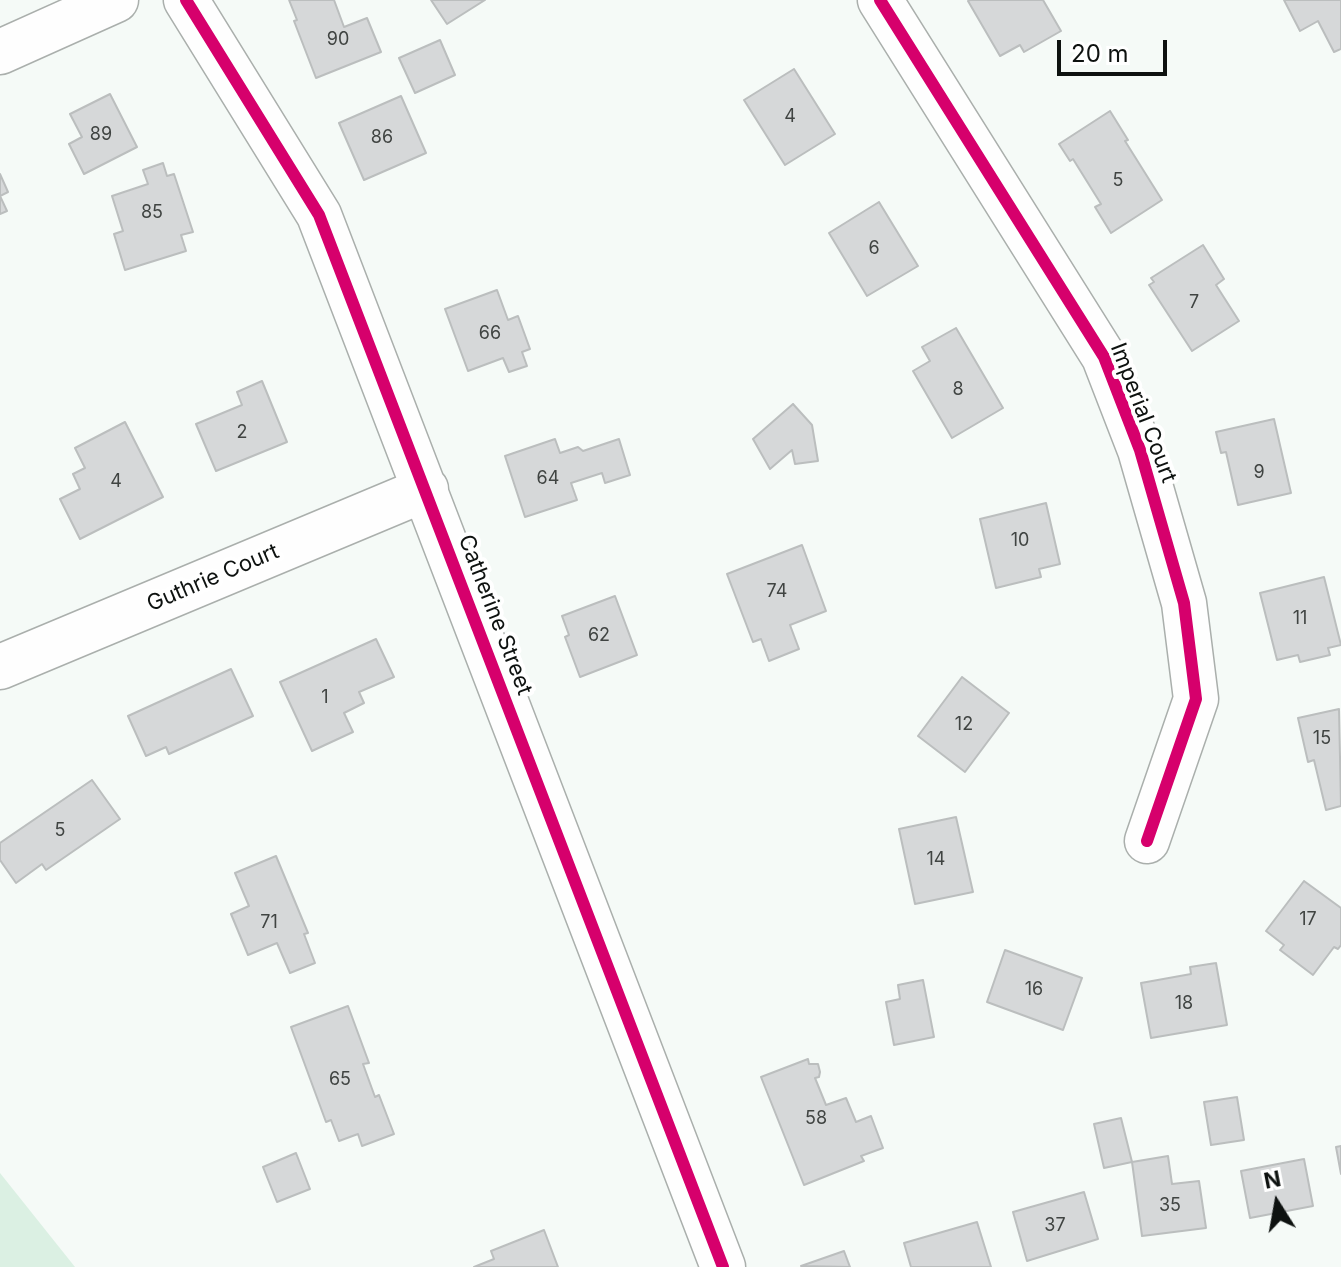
<!DOCTYPE html>
<html>
<head>
<meta charset="utf-8">
<style>
	body { margin:0 }
	#map { position:relative; width:1341px; height:1267px; overflow:hidden; background:#f5faf7; font-family:Inter,sans-serif }
	canvas { display:block }
	.north { position:absolute; left:1237px; top:1163px; width:80px; height:80px; -webkit-text-stroke:6px #fff; paint-order:stroke; rotate:349deg; font-size:22px; font-weight:700; line-height:32px; text-align:center; color:#0e1210 }
	.north::after { content:''; display:block; margin:auto; width:28px; height:36px; background:#0e1210; clip-path:polygon(50% 0,100% 100%,50% 72%,0 100%) }
	.scale { position:absolute; left:1057px; top:40px; width:110px; height:36px; box-sizing:border-box; border:4px solid #0e1210; border-top:0; padding-left:10px; font-size:24px; line-height:28px; white-space:nowrap; color:#0e1210; -webkit-text-stroke:6px #fff; paint-order:stroke }
</style>
</head>
<body>
<div id="map">
<canvas width="1341" height="1267"></canvas>
<div class="north">N</div>
<div class="scale">20 m</div>
</div>
<script>
const ctx = document.querySelector('canvas').getContext('2d');
ctx.lineJoin = 'round';
function fillPath(path, color) {
  ctx.fillStyle = color;
  ctx.fill(path, 'evenodd');
}
function toPath(rows) {
  const path = new Path2D();
  for (const r of rows) {
    path.moveTo(r[0], r[1]);
    for (let i = 2; i < r.length; i += 2) path.lineTo(r[i], r[i + 1]);
  }
  return path;
}
function trace(path, color, width, dash) {
  ctx.strokeStyle = color;
  ctx.lineWidth = width;
  ctx.lineCap = dash ? 'butt' : 'round';
  ctx.setLineDash(dash || []);
  ctx.stroke(path);
}
function write(font, color, halo, rows, align = 'center') {
  ctx.font = font + ' Inter,sans-serif';
  ctx.lineWidth = 8;
  ctx.setLineDash([]);
  ctx.textBaseline = 'middle';
  ctx.strokeStyle = halo;
  ctx.fillStyle = color;
  for (const [text, x, y, turn = 0] of rows) {
    ctx.save();
    ctx.translate(x, y);
    ctx.rotate((+turn || 0) * Math.PI / 180);
    ctx.textAlign = isNaN(turn) ? turn : align;
    if (halo) ctx.strokeText(text, 0, 0);
    ctx.fillText(text, 0, 0);
    ctx.restore();
  }
}
const green = toPath([
	[0,1173,75,1267,0,1267]
]);
const building = toPath([
	[289,0,334,0,344,27,367,18,381,52,316,78,294,21,297,20,289,0],
	[431,0,485,0,447,24,431,0],
	[970,0,1043,0,1061,31,1024,52,1020,45,1000,56,968,1,970,0],
	[1284,0,1341,0,1341,49,1334,52,1318,21,1300,31,1284,0],
	[440,40,455,75,415,93,399,58,440,40],
	[794,69,835,134,785,165,744,100,794,69],
	[110,94,137,147,84,174,69,144,82,137,70,114,110,94],
	[401,96,426,153,364,180,339,123,401,96],
	[1110,111,1128,140,1125,141,1162,200,1111,233,1095,207,1101,204,1073,159,1070,161,1059,144,1110,111],
	[163,163,167,176,174,174,193,232,181,235,186,251,125,270,114,234,123,231,112,196,148,184,143,170,163,163],
	[0,174,8,192,0,196,7,211,0,214,0,174],
	[879,202,918,266,867,296,829,233,879,202],
	[1203,245,1224,279,1216,285,1239,321,1192,351,1149,285,1154,282,1151,278,1203,245],
	[497,290,508,320,518,316,530,349,522,352,527,366,509,372,503,358,468,371,445,309,497,290],
	[956,328,1003,408,952,438,913,371,930,361,922,347,956,328],
	[262,381,287,442,216,471,196,424,242,405,237,392,262,381],
	[793,404,812,425,818,461,795,464,792,450,770,469,753,439,793,404],
	[1274,419,1291,493,1238,505,1226,452,1221,453,1216,432,1274,419],
	[125,422,163,497,80,539,60,499,80,489,73,474,85,468,75,448,125,422],
	[555,439,560,453,578,447,583,451,619,439,630,475,605,483,602,473,571,483,577,500,525,517,505,456,555,439],
	[1046,503,1060,564,1039,569,1041,577,996,588,980,519,1046,503],
	[802,545,826,611,790,625,799,649,769,661,761,639,753,642,727,574,802,545],
	[1324,577,1341,645,1328,648,1330,655,1300,662,1298,655,1277,660,1260,593,1324,577],
	[615,596,637,655,580,677,565,637,569,635,562,616,615,596],
	[376,639,394,677,359,692,364,703,344,713,353,732,312,751,280,682,376,639],
	[231,669,253,716,169,754,166,747,146,756,128,716,231,669],
	[962,677,1009,713,965,772,918,736,962,677],
	[1339,709,1341,806,1326,810,1314,760,1308,762,1298,718,1339,709],
	[92,780,120,819,46,870,42,864,16,883,0,860,0,843,92,780],
	[956,817,973,892,915,904,899,829,956,817],
	[276,856,308,933,304,934,315,963,290,973,277,943,248,955,231,914,249,906,235,873,276,856],
	[1304,881,1341,908,1341,945,1338,949,1334,947,1313,975,1280,950,1284,945,1266,931,1304,881],
	[1005,950,1082,978,1063,1030,987,1002,1005,950],
	[1216,963,1227,1025,1151,1038,1141,983,1191,974,1190,967,1216,963],
	[923,980,934,1037,894,1045,886,1002,900,999,898,985,923,980],
	[348,1006,369,1063,363,1064,375,1097,379,1095,394,1134,362,1146,358,1134,339,1141,331,1120,326,1122,291,1027,348,1006],
	[808,1059,809,1064,818,1064,820,1072,819,1077,815,1078,826,1105,846,1098,856,1122,871,1116,883,1148,861,1156,864,1161,804,1185,761,1077,808,1059],
	[1237,1097,1244,1140,1211,1145,1204,1102,1237,1097],
	[1121,1118,1132,1162,1104,1168,1094,1124,1121,1118],
	[1341,1146,1341,1174,1336,1147,1341,1146],
	[296,1153,310,1189,277,1202,263,1167,296,1153],
	[1168,1156,1172,1184,1199,1181,1206,1228,1142,1236,1132,1162,1168,1156],
	[1304,1159,1313,1206,1250,1218,1241,1171,1304,1159],
	[1084,1192,1098,1239,1027,1261,1013,1212,1084,1192],
	[977,1222,991,1267,911,1267,904,1243,977,1222],
	[544,1230,558,1267,474,1267,494,1259,491,1251,544,1230],
	[844,1251,850,1267,801,1266,844,1251]
]);
const minor = toPath([
	[186,0,319,215,723,1267],
	[880,0,1104,357,1140,450,1184,603,1196,699,1147,841],
	[0,52,116,0],
	[0,667,426,489]
]);
const cycleway = toPath([
	[186,0,319,215,723,1267],
	[880,0,1104,357,1140,450,1184,603,1196,699,1147,841]
]);
const numberNames = [
	["90",338,40],
	["4",790,117],
	["89",101,135],
	["86",382,138],
	["5",1118,181],
	["85",152,213],
	["6",874,249],
	["7",1194,303],
	["66",490,334],
	["8",958,390],
	["2",242,433],
	["9",1259,473],
	["64",548,479],
	["4",116,482],
	["10",1020,541],
	["74",777,592],
	["11",1300,619],
	["62",599,636],
	["1",325,698],
	["12",964,725],
	["15",1322,739],
	["5",60,831],
	["14",936,860],
	["17",1308,920],
	["71",269,923],
	["16",1034,990],
	["18",1184,1004],
	["65",340,1080],
	["58",816,1119],
	["35",1170,1206],
	["37",1055,1226]
];
const streetNames = [
	["Imperial Court",1143,413,69],
	["Guthrie Court",213,578,-23],
	["Catherine Street",495,615,69]
];
fillPath(green, '#dbf0e3');
fillPath(building, '#d6d8d9');
trace(building, '#bbbebe', 2);
trace(minor, '#aaafac', 47);
trace(minor, '#fefefe', 44);
trace(cycleway, '#d6006c', 12);
write('18px', '#404442', null, numberNames);
write('22px', '#0e1210', '#fff', streetNames);
</script>
</body>
</html>
